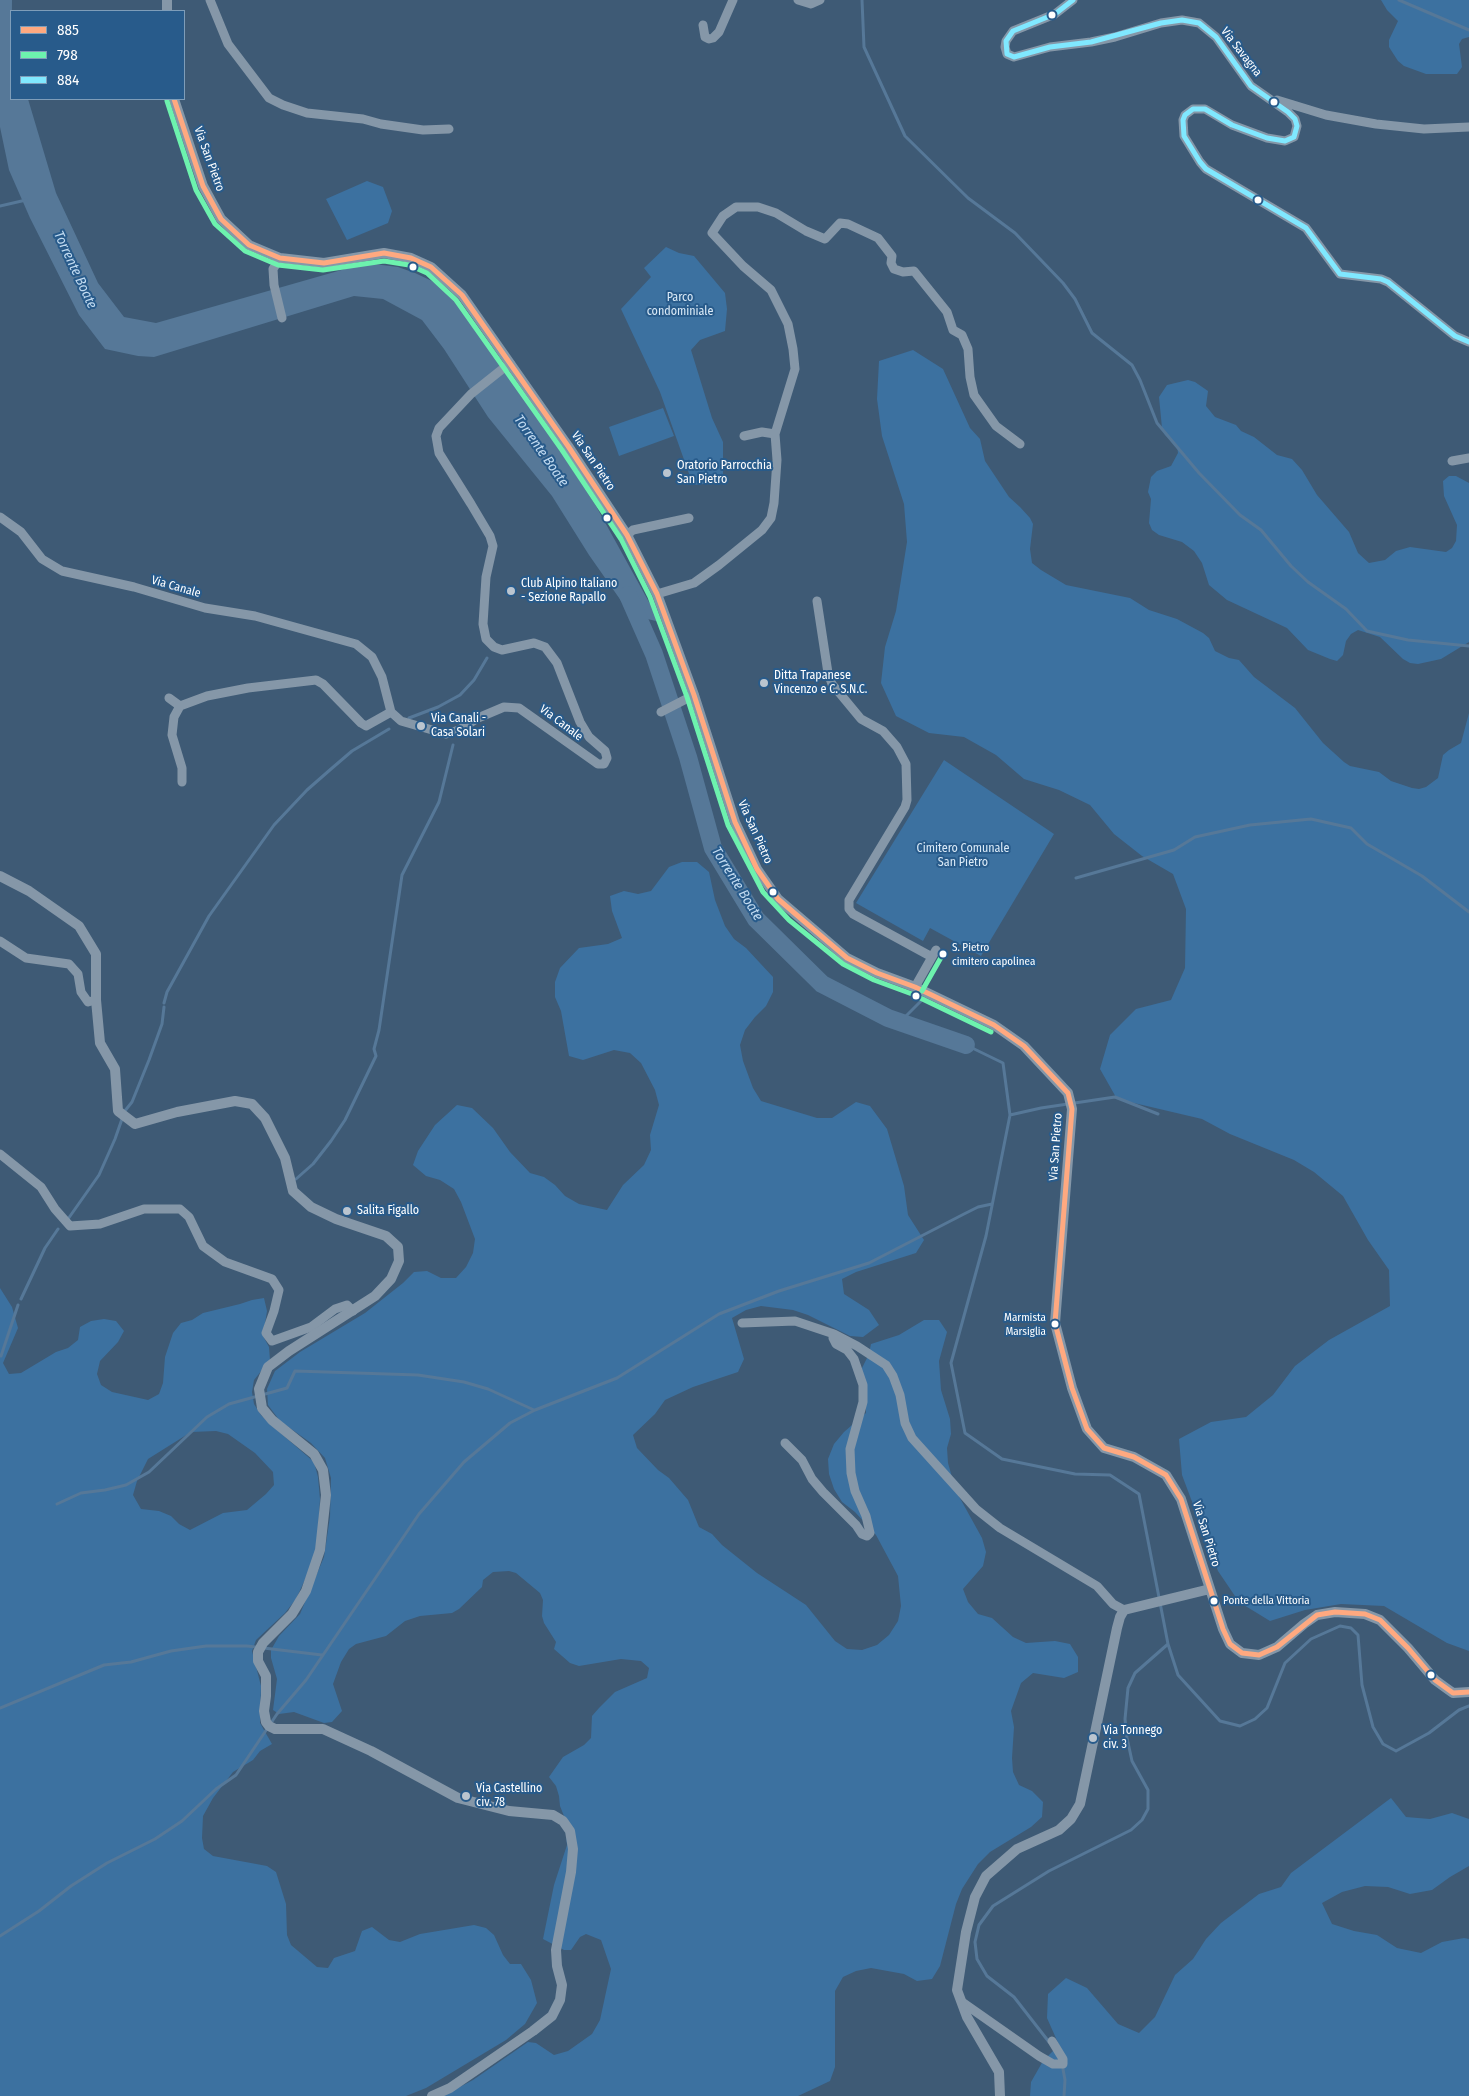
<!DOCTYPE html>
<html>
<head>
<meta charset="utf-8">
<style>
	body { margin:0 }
	#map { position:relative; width:1469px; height:2096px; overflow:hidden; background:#3e5a75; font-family:"Fira Sans Condensed",sans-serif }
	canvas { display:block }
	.legend { position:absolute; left:10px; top:10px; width:175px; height:90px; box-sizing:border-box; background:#285b8b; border:1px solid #7e9db9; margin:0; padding:6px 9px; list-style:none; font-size:15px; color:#fff }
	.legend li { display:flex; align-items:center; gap:10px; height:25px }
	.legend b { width:25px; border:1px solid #7e9db9 }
</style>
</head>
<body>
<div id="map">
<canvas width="1469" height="2096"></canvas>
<ul class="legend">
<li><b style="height:6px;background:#ffa980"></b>885</li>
<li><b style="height:6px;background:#6df2ae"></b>798</li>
<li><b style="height:6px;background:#80e8ff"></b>884</li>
</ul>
</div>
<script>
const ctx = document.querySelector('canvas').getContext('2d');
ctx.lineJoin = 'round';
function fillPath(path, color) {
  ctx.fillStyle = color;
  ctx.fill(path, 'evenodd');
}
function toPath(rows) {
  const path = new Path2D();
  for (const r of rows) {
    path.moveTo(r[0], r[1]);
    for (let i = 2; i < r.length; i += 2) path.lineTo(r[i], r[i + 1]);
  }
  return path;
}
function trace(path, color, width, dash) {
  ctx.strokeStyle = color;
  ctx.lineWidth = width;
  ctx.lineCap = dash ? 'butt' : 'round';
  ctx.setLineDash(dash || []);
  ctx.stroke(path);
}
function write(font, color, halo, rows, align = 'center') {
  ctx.font = font + ' "Fira Sans Condensed",sans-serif';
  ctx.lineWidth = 4;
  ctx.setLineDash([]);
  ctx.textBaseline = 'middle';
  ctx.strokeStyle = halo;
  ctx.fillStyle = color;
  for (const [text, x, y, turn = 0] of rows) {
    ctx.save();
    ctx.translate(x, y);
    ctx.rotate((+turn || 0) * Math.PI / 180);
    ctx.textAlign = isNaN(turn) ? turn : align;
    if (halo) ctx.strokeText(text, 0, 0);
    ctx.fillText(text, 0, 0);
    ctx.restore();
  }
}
const green = toPath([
	[1381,0,1469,0,1469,37,1462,39,1459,44,1462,67,1457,74,1426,74,1404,66,1398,61,1389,47,1389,40,1398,21,1387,10],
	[367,181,383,187,392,211,388,223,347,240,326,199],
	[666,247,679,253,694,256,725,293,727,309,725,331,700,340,691,350,712,418,723,442,723,482,693,485,660,392,621,309,651,277,644,268],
	[913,350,943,369,970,428,980,439,985,461,1009,497,1020,507,1030,518,1033,524,1030,549,1032,563,1041,570,1066,585,1130,598,1149,610,1177,619,1203,633,1209,638,1215,651,1229,658,1239,660,1254,677,1295,708,1323,743,1344,762,1350,766,1379,772,1391,781,1412,788,1419,789,1426,787,1438,778,1443,755,1449,750,1461,743,1469,713,1469,1651,1447,1643,1384,1606,1341,1604,1305,1610,1270,1621,1239,1602,1218,1571,1182,1475,1179,1439,1211,1422,1246,1417,1273,1395,1295,1366,1329,1340,1390,1306,1389,1270,1368,1240,1343,1196,1314,1172,1294,1160,1230,1134,1202,1119,1117,1099,1100,1069,1110,1035,1136,1009,1171,1000,1185,968,1186,909,1173,874,1142,856,1114,834,1090,805,1059,790,1024,779,996,755,964,737,929,733,896,716,881,683,885,647,896,611,907,542,904,504,882,436,877,399,879,361],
	[1188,380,1195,382,1208,391,1206,406,1215,417,1236,425,1241,431,1254,437,1277,455,1292,459,1302,470,1317,495,1349,532,1358,553,1369,563,1385,560,1396,551,1410,547,1446,552,1452,548,1456,541,1457,525,1444,496,1443,481,1449,476,1456,476,1469,483,1469,642,1441,659,1418,664,1410,663,1403,659,1380,637,1358,630,1351,634,1346,641,1343,655,1337,661,1330,659,1308,650,1287,628,1227,600,1209,585,1202,563,1194,551,1182,542,1159,535,1152,530,1149,523,1151,499,1148,492,1151,477,1157,471,1171,466,1178,453,1177,445,1165,435,1162,428,1159,397,1167,385],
	[663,408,674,436,619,456,609,427],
	[944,760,1054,834,981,956,930,928,923,941,856,903],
	[682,862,697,862,709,872,715,900,725,926,734,939,746,948,773,977,773,992,766,1006,755,1017,745,1030,740,1045,743,1061,753,1088,761,1101,817,1118,832,1118,856,1102,870,1106,887,1129,904,1186,908,1215,924,1240,916,1253,856,1272,842,1279,844,1294,869,1310,879,1325,863,1337,850,1336,808,1315,793,1310,761,1306,746,1310,732,1318,744,1359,738,1372,693,1387,665,1400,655,1414,633,1435,637,1448,658,1470,669,1478,688,1500,699,1527,712,1534,722,1545,757,1573,806,1605,835,1641,847,1649,862,1650,877,1645,889,1635,898,1621,901,1606,898,1576,876,1535,855,1512,842,1502,834,1489,829,1474,828,1459,834,1444,844,1432,866,1413,866,1397,859,1384,862,1368,869,1354,871,1344,899,1335,924,1320,939,1320,947,1332,939,1361,941,1390,950,1419,951,1434,947,1448,948,1463,956,1491,982,1538,986,1552,983,1566,963,1589,968,1602,978,1614,992,1618,1013,1637,1026,1643,1055,1641,1070,1644,1078,1657,1078,1672,1064,1678,1033,1673,1021,1683,1011,1711,1014,1727,1012,1758,1013,1772,1019,1785,1032,1791,1043,1802,1042,1817,1031,1827,990,1852,978,1864,962,1889,956,1904,940,1966,932,1979,917,1981,904,1974,871,1968,856,1971,843,1977,835,1991,835,2067,830,2081,798,2096,443,2096,473,2080,528,2042,536,2043,554,2055,568,2051,592,2034,600,2020,611,1969,601,1940,586,1934,580,1937,571,1950,564,1950,543,1939,554,1885,567,1845,564,1816,560,1806,559,1796,556,1786,549,1777,563,1757,584,1745,591,1738,592,1716,599,1708,615,1692,647,1678,649,1668,641,1661,621,1659,579,1666,570,1663,554,1649,556,1642,544,1623,542,1616,543,1600,540,1593,516,1573,509,1571,493,1572,483,1580,482,1587,459,1609,452,1613,420,1616,405,1621,386,1636,356,1644,349,1649,341,1662,333,1684,342,1711,332,1722,324,1723,294,1712,279,1714,273,1710,277,1679,271,1658,271,1650,279,1636,300,1614,324,1557,330,1517,331,1478,325,1458,311,1443,280,1421,268,1405,267,1389,275,1371,300,1352,365,1313,403,1283,414,1272,427,1271,441,1278,456,1278,466,1267,473,1253,475,1239,461,1202,454,1189,440,1180,426,1176,413,1165,418,1151,435,1125,457,1105,472,1108,493,1128,510,1152,530,1173,544,1177,555,1185,565,1196,579,1204,607,1210,623,1185,644,1165,651,1150,650,1135,659,1105,655,1090,641,1063,630,1053,614,1050,583,1060,569,1056,561,1011,555,997,555,982,560,968,579,948,608,944,622,938,612,911,610,896,624,891,638,894,651,891,669,867],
	[0,1288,12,1307,18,1328,3,1363,9,1374,21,1373,56,1352,68,1348,78,1340,80,1327,91,1321,104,1319,116,1321,124,1331,118,1342,100,1361,97,1374,101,1385,112,1392,148,1400,159,1394,163,1383,165,1357,173,1333,181,1323,192,1320,203,1313,240,1304,252,1300,264,1298,267,1311,263,1336,269,1347,270,1360,254,1380,252,1392,254,1404,261,1415,270,1424,314,1462,318,1477,320,1499,317,1547,308,1573,296,1599,285,1613,256,1640,252,1651,261,1686,260,1723,272,1744,260,1751,253,1760,233,1772,213,1798,203,1816,202,1838,204,1849,213,1856,267,1866,276,1872,286,1904,287,1935,291,1945,317,1967,328,1968,334,1958,355,1951,362,1931,372,1927,389,1940,400,1942,420,1934,474,1925,486,1928,494,1935,503,1955,510,1964,521,1964,531,1980,537,2003,525,2024,506,2040,426,2088,406,2096,0,2096],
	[216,1431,228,1434,255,1453,273,1472,274,1485,266,1494,247,1510,223,1513,190,1530,179,1524,171,1516,159,1511,141,1509,133,1495,137,1481,148,1459,191,1432],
	[1391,1798,1406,1817,1430,1819,1452,1813,1469,1819,1469,1866,1450,1877,1432,1890,1410,1894,1388,1887,1365,1886,1342,1892,1322,1903,1332,1924,1354,1931,1377,1935,1397,1948,1421,1953,1442,1942,1464,1938,1469,1939,1469,2096,1030,2096,1031,2082,1043,2061,1059,2045,1047,2018,1048,1994,1066,1978,1087,1988,1118,2024,1139,2033,1155,2017,1175,1975,1193,1959,1206,1939,1221,1923,1259,1894,1281,1887,1291,1873]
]);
const water = toPath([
	[0,0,12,0,11,99,28,99,56,193,98,283,124,317,156,323,366,263,398,267,415,273,432,281,452,297,540,420,596,506,660,622,631,615,589,555,552,496,488,417,444,349,422,320,383,299,354,296,154,357,138,356,105,349,79,315,30,218,9,170,0,127]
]);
const stream = toPath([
	[862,0,864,47,905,136,968,198,1015,233,1063,283,1075,299,1092,333,1132,365,1140,380,1157,423,1199,473,1240,515,1261,530,1291,566,1308,582,1346,609,1367,631,1408,640,1469,646],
	[1399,0,1469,30],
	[0,206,26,200],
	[409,718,438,707,460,695,474,680,487,658],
	[1076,878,1174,850,1195,837,1250,825,1311,819,1351,828,1367,844,1422,876,1469,912],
	[164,1003,167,992,209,916,274,825,307,790,331,769,352,751,389,729],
	[900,1022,924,998],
	[966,1045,1003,1063,1010,1115,986,1236,951,1363,965,1433,1002,1459,1075,1474,1110,1475,1139,1494,1168,1644,1178,1675,1220,1721,1240,1726,1255,1719,1267,1708,1285,1663,1311,1639,1340,1626,1351,1628,1358,1635,1362,1685,1373,1727,1383,1744,1396,1751,1429,1733,1459,1710,1469,1706],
	[124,1112,132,1102,149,1060,162,1024,164,1007],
	[1010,1115,1041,1108,1115,1097,1158,1114],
	[296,1179,313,1164,331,1141,345,1120,376,1056,374,1049,379,1030,402,875,439,802,453,745],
	[68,1219,99,1175,115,1139,122,1119],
	[21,1299,45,1248,58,1229],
	[1,1356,18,1305],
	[57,1504,81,1493,105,1490,126,1485,149,1472,207,1417,229,1404,287,1388,295,1371,418,1375,464,1382,488,1389,534,1410],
	[0,1708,104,1665,131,1662,171,1651,206,1646,247,1646,322,1655],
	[0,1936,39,1911,71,1886,107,1863,155,1839,182,1821,216,1789,236,1775,277,1714,306,1680,419,1514,464,1462,510,1423,535,1410,617,1378,719,1314,779,1291,869,1263,964,1214,978,1207,992,1204],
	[1049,2042,1014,1997,987,1976,977,1959,975,1942,979,1925,993,1906,1049,1871,1131,1830,1142,1820,1148,1809,1148,1790,1132,1761,1127,1738,1125,1719,1128,1688,1135,1673,1168,1644],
	[1063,2069,1065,2080,1064,2096]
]);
const river = toPath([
	[628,595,654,654,688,757,713,848,756,919,822,984,888,1018,966,1045]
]);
const minor = toPath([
	[210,0,228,44,269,98,283,105,307,113,363,119,381,124,423,130,449,129],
	[798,0,811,4,820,0],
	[1073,0,1055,14,1013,31,1006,41,1005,47,1007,54,1014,57,1050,47,1091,42,1115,37,1161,23,1182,20,1199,23,1216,37,1251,86,1288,112,1295,119,1297,126,1294,137,1285,141,1267,138,1232,125,1205,109,1193,109,1185,115,1183,120,1184,136,1200,162,1206,169,1306,228,1340,274,1381,279,1388,282,1455,336,1469,342],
	[703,25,705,37,709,39,713,38,719,32,733,0],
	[1277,100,1326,115,1376,124,1424,129,1469,127],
	[280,258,273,269,274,285,282,318],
	[744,436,762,432,775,434],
	[1452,461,1469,458],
	[0,517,21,532,42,559,62,571,134,587,205,608,255,616,356,644,372,657,382,677,391,712,401,721,446,734,459,730,478,718,504,707,519,708,598,764,604,764,607,758,605,751,589,737,580,722,557,663,545,647,534,643,502,650,494,647,486,639,483,624,486,577,493,546,490,536,471,504,439,453,436,436,439,428,471,394,510,363],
	[627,535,633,530,689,518],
	[657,594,694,583,719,565,762,530,771,518,774,503,777,460,775,434,795,369,793,349,788,324,771,290,743,266,712,233,723,216,736,207,758,207,776,213,806,231,825,239,840,223,848,224,878,238,892,256,891,263,894,269,903,272,914,271,947,312,953,330,962,335,968,349,970,377,974,395,996,426,1020,444],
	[817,601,828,673,832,684,861,719,883,731,897,747,906,764,907,800,905,807,849,900,849,909,853,914,932,957],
	[169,698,180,706,207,696,248,688,316,680,323,684,361,723,366,726,391,712],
	[180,706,174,717,172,735,182,768,182,782],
	[661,712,694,695],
	[0,941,26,958,69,964,78,974,81,992,88,1002,96,1000],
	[915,987,936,950],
	[0,1154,41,1187,55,1209,70,1226,100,1224,144,1209,180,1209,189,1217,203,1246,225,1262,272,1279,279,1290,274,1311,266,1333,272,1341,311,1327,335,1309,347,1305,353,1311],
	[742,1323,795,1321,834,1334,857,1346,886,1365,893,1376,900,1395,905,1423,912,1438,976,1509,1000,1528,1097,1586,1113,1604,1124,1610],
	[785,1443,802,1460,812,1479,823,1492,856,1525,862,1534,867,1536,870,1533,866,1516,855,1491,851,1473,850,1449,863,1402,863,1385,854,1359,847,1350,836,1344,833,1338,834,1334],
	[962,2002,1039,2056,1053,2064,1063,2064,1063,2059,1052,2041]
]);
const tertiary = toPath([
	[167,0,167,11],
	[174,99,203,186,221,219,249,245,280,258,324,263,384,253,411,258,431,267,462,295,568,446,627,535,657,594,694,695,735,822,757,869,778,899,847,958,877,973,915,987,994,1025,1024,1046,1068,1093,1072,1109,1055,1323,1072,1388,1087,1429,1104,1448,1134,1457,1166,1475,1181,1499,1223,1629,1230,1644,1242,1653,1259,1655,1277,1647,1304,1624,1317,1615,1335,1612,1365,1614,1380,1620,1408,1648,1435,1680,1446,1688,1453,1693,1469,1692],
	[0,876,29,891,79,926,96,954,96,1000,100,1043,115,1069,118,1111,135,1124,177,1112,235,1101,252,1104,265,1118,285,1158,293,1191,311,1207,336,1219,386,1236,398,1247,399,1261,391,1279,375,1296,289,1351,268,1367,259,1389,262,1408,272,1420,314,1454,323,1470,326,1495,320,1550,306,1591,292,1614,263,1643,258,1652,258,1661,266,1676,266,1696,264,1711,266,1722,269,1726,275,1729,323,1729,371,1751,458,1798,509,1811,553,1815,563,1821,570,1831,573,1849,571,1872,556,1950,557,1966,562,1985,560,2000,552,2016,533,2031,450,2088,432,2096],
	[1000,2096,999,2072,967,2017,957,1990,966,1932,975,1897,986,1876,1017,1849,1059,1830,1071,1819,1080,1804,1117,1628,1120,1617,1124,1610,1210,1589]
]);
const bus1 = toPath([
	[174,99,203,186,221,219,249,245,280,258,324,263,384,253,411,258,431,267,462,295,568,446,627,535,657,594,694,695,735,822,757,869,778,899,847,958,877,973,915,987,994,1025,1024,1046,1068,1093,1072,1109,1055,1323,1072,1388,1087,1429,1104,1448,1134,1457,1166,1475,1181,1499,1223,1629,1230,1644,1242,1653,1259,1655,1277,1647,1317,1615,1335,1612,1365,1614,1380,1620,1408,1648,1435,1680,1453,1693,1469,1692]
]);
const bus2 = toPath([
	[167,101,196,190,215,224,245,251,278,265,323,270,384,261,409,265,427,273,456,300,562,450,621,539,650,597,687,697,728,825,763,892,789,920,843,964,874,980,912,994,991,1032],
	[922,991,943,954]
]);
const bus3 = toPath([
	[1073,0,1055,14,1013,31,1006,41,1007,54,1014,57,1050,47,1091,42,1161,23,1182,20,1199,23,1216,37,1251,86,1288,112,1295,119,1297,126,1294,137,1285,141,1267,138,1232,125,1205,109,1193,109,1185,115,1183,120,1184,136,1200,162,1206,169,1306,228,1340,274,1381,279,1388,282,1455,336,1469,342]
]);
const markers = [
	[1052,15,4.5,"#fff"],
	[1274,102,4.5,"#fff"],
	[1258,200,4.5,"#fff"],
	[413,267,4.5,"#fff"],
	[667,473,5,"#bbc5cf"],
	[607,518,4.5,"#fff"],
	[511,591,5,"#bbc5cf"],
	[764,683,5,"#bbc5cf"],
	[421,726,5,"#bbc5cf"],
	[773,892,4.5,"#fff"],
	[943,954,4.5,"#fff"],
	[916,996,4.5,"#fff"],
	[347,1211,5,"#bbc5cf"],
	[1055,1324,4.5,"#fff"],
	[1214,1601,4.5,"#fff"],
	[1431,1675,4.5,"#fff"],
	[1093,1738,5,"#bbc5cf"],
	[466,1796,5,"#bbc5cf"]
];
const busNames = [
	["S. Pietro",952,948],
	["cimitero capolinea",952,962],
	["Marmista",1046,1318,"right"],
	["Marsiglia",1046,1332,"right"],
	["Ponte della Vittoria",1223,1601]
];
const streetNames = [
	["Via Savagna",1241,52,52],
	["Via San Pietro",209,159,70],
	["Via San Pietro",593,461,56],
	["Via Canale",176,587,16],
	["Via Canale",561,723,37],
	["Via San Pietro",755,832,66],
	["Via San Pietro",1056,1147,-86],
	["Via San Pietro",1206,1534,73]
];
const parkNames = [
	["Parco",680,298],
	["condominiale",680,312],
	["Cimitero Comunale",963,849],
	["San Pietro",963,863]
];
const poiNames = [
	["Oratorio Parrocchia",677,466],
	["San Pietro",677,480],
	["Club Alpino Italiano",521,584],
	["- Sezione Rapallo",521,598],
	["Ditta Trapanese",774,676],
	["Vincenzo e C. S.N.C.",774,690],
	["Via Canali -",431,719],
	["Casa Solari",431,733],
	["Salita Figallo",357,1211],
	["Via Tonnego",1103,1731],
	["civ. 3",1103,1745],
	["Via Castellino",476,1789],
	["civ. 78",476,1803]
];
const waterNames = [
	["Torrente Boate",75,270,65],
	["Torrente Boate",541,451,55],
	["Torrente Boate",737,884,58]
];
fillPath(green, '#3c71a0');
fillPath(water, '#567898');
trace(stream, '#567898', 3);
trace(river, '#567898', 18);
trace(minor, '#8597a8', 9);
trace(tertiary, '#8597a8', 10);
trace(bus1, '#ffa980', 5);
trace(bus2, '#6df2ae', 5);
trace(bus3, '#80e8ff', 5);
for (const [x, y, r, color] of markers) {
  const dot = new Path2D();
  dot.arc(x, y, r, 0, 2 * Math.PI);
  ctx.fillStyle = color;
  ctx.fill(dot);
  trace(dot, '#285b8b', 2);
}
write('11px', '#fff', '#285b8b', busNames, 'left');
write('12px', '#fff', '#285b8b', streetNames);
write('12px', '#daeaf7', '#285b8b', parkNames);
write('12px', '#fff', '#285b8b', poiNames, 'left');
write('italic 14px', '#c2dbf1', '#285b8b', waterNames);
</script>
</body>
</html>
